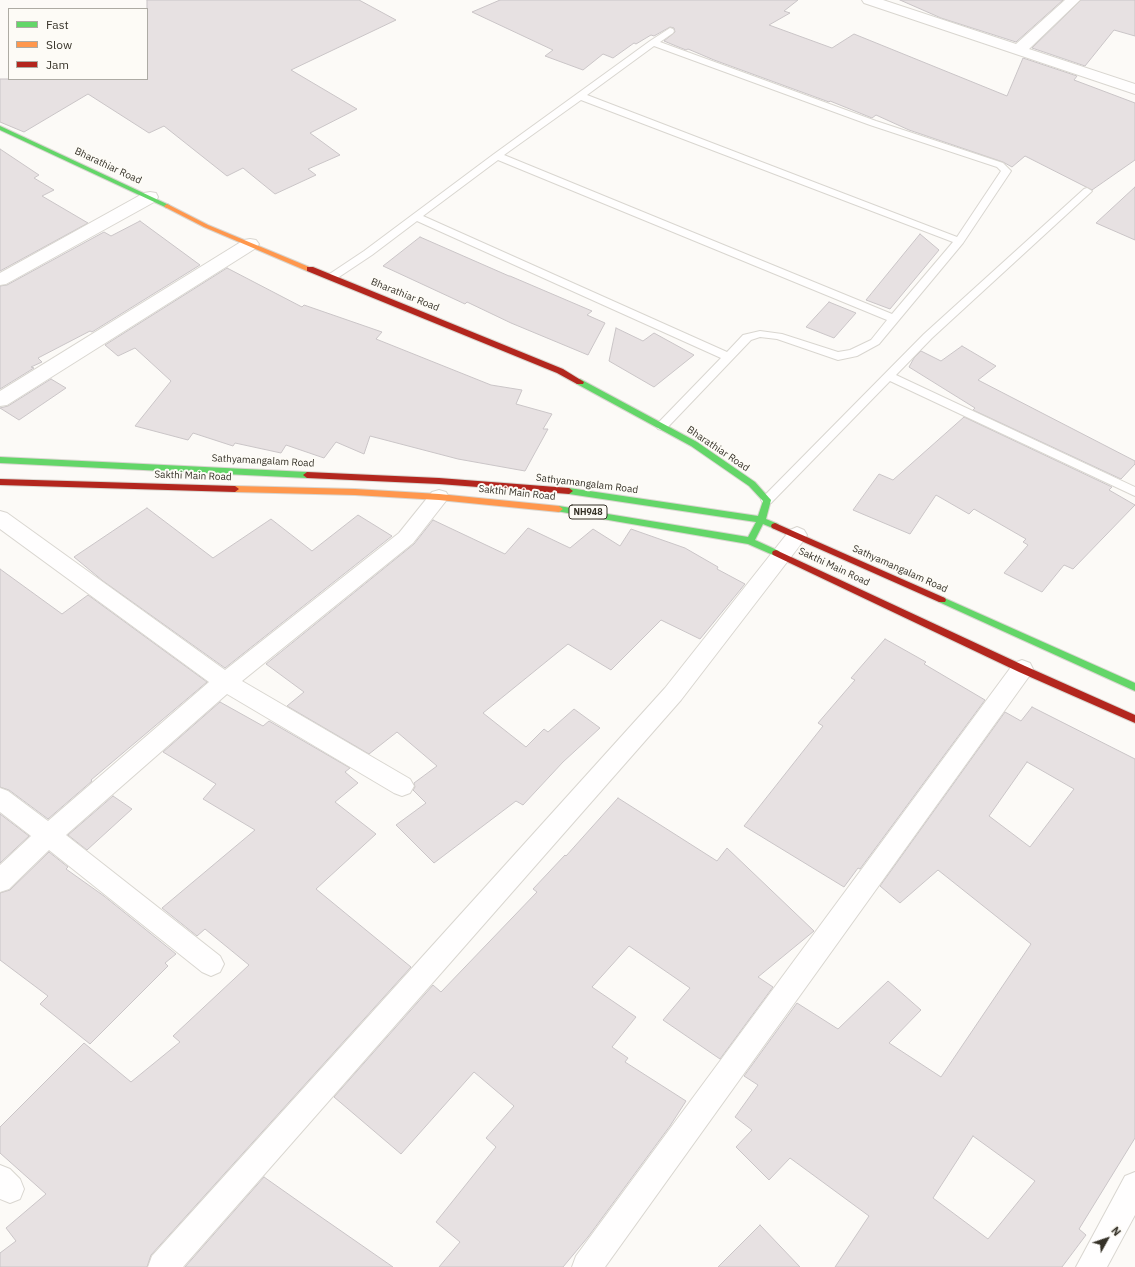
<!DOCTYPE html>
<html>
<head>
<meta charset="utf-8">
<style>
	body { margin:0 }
	#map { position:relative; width:1135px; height:1267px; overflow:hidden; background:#fcfaf7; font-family:"IBM Plex Sans",sans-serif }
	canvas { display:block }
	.legend { position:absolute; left:8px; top:8px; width:140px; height:72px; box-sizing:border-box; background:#fdfbf6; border:1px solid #adaba4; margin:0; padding:5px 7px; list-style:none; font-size:12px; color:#363228 }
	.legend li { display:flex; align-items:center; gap:8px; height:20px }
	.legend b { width:20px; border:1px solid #adaba4 }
	.north { position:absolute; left:1087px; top:1219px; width:40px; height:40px; -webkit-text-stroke:3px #fdfbf6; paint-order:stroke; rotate:50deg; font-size:11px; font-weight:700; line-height:16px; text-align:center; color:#363228 }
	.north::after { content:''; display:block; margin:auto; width:14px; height:18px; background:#363228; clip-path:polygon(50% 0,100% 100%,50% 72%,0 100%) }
</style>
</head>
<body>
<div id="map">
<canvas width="1135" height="1267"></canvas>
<ul class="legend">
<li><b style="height:5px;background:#63d668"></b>Fast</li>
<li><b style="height:5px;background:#ff974d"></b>Slow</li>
<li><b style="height:5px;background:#b3261e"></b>Jam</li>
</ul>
<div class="north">N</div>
</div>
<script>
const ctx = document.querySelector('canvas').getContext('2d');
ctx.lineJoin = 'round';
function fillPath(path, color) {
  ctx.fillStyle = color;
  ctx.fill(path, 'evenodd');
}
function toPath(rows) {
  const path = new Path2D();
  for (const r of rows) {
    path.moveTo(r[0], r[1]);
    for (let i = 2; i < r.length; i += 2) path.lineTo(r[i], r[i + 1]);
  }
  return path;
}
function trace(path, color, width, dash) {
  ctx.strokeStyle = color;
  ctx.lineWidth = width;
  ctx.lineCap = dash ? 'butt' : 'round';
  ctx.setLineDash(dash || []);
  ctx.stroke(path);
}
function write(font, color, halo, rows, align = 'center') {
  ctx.font = font + ' "IBM Plex Sans",sans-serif';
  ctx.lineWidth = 4;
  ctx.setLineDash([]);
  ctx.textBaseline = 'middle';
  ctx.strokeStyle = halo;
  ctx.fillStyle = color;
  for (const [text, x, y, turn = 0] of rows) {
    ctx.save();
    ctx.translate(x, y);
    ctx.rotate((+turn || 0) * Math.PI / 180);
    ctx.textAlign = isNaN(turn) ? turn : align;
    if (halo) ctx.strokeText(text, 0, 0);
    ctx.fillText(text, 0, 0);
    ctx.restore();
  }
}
const building = toPath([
	[147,0,359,0,396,20,291,70,357,109,310,133,340,155,308,169,316,175,275,194,243,168,227,176,164,126,149,133,88,94,24,132,0,122,0,79,147,79,147,0],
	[500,0,798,0,784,11,790,13,769,25,832,48,854,34,1007,96,1023,58,1077,76,1074,80,1135,103,1135,160,1092,190,1025,156,1012,167,1003,162,909,130,876,115,872,118,830,101,829,102,714,60,688,49,686,50,676,46,664,41,675,32,674,28,670,27,654,36,651,35,636,44,634,43,613,58,603,54,583,70,545,56,553,50,472,12,500,0],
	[900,0,1063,0,1016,42,941,18,900,0],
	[1081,0,1135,0,1135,36,1114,30,1085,66,1032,48,1081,0],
	[0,149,39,175,34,178,54,190,42,196,88,223,0,271,0,149],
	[1135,187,1135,240,1096,223,1135,187],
	[140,221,200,265,92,332,90,331,38,358,42,362,31,367,34,368,0,389,0,286,7,285,104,232,111,236,140,221],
	[920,234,939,250,890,309,866,300,920,234],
	[420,237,509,276,510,276,592,311,587,315,605,323,588,355,511,323,467,302,465,304,383,266,420,237],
	[227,268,302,307,304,305,382,332,376,339,491,385,522,390,516,404,552,414,543,429,548,429,525,471,458,459,370,436,364,454,336,442,324,458,286,445,281,453,235,443,233,446,193,433,188,440,135,426,171,381,135,348,118,356,105,345,227,268],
	[829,302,856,313,834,338,806,327,829,302],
	[616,328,643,341,654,333,694,355,654,387,609,361,616,328],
	[962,346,996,366,978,380,1135,461,1135,464,1121,479,973,410,975,408,909,367,914,358,921,351,941,361,962,346],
	[51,379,66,388,19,420,0,408,8,406,51,379],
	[964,417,1112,487,1109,490,1135,505,1073,569,1064,565,1042,592,1004,573,1028,545,1023,542,1026,539,974,509,969,514,936,495,910,534,853,510,879,474,893,480,964,417],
	[147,508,213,558,271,519,312,551,358,515,392,536,225,668,103,581,74,557,147,508],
	[433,520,505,554,528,528,570,548,593,529,620,546,631,529,685,548,718,567,717,569,745,584,700,639,661,620,611,670,568,644,483,713,526,747,544,729,548,732,574,709,600,728,563,762,523,805,516,801,434,863,396,825,426,803,413,790,415,787,414,783,437,766,397,732,369,754,287,706,304,692,266,664,414,544,433,520],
	[0,569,62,614,88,595,207,682,91,780,92,781,48,819,9,790,0,787,0,569],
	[885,639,926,662,924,664,985,700,860,869,858,868,844,887,744,826,823,726,818,723,855,680,851,678,885,639],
	[220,702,263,726,269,721,350,768,345,772,358,783,335,802,376,834,316,889,411,967,151,1255,147,1267,0,1267,0,1253,16,1241,6,1228,46,1194,0,1153,0,1127,84,1043,131,1082,180,1042,173,1036,249,965,205,929,197,936,162,908,255,830,203,799,216,784,163,752,220,702],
	[1032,707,1135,759,1135,1138,1079,1229,1086,1235,1062,1267,835,1267,869,1216,790,1158,769,1180,736,1147,752,1130,735,1117,758,1085,744,1076,797,1003,838,1029,888,981,921,1010,889,1043,941,1077,1031,944,938,870,900,903,880,886,1005,712,1021,721,1032,707],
	[1027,762,1074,789,1030,847,989,816,1027,762],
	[973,1136,1035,1181,988,1239,933,1198,973,1136],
	[113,796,132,809,87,850,68,835,113,796],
	[618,798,717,861,727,848,814,931,758,977,773,987,720,1059,663,1020,690,988,629,946,592,987,636,1017,612,1047,628,1058,625,1062,686,1101,670,1126,588,1237,563,1267,439,1267,460,1242,436,1222,496,1147,486,1138,514,1106,474,1072,401,1154,334,1097,433,985,441,992,537,892,533,889,565,855,566,856,618,798],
	[0,814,29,836,0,863,0,814],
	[49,852,68,867,66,869,104,896,176,954,165,963,168,966,90,1044,40,1004,48,996,0,960,0,893,10,890,49,852],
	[264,1177,308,1208,393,1267,185,1267,264,1177],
	[760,1225,800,1267,718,1267,760,1225]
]);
const lane = toPath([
	[670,28,673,29,674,31,673,33,660,42,876,121,1003,163,1011,171,963,243,879,344,857,356,838,360,777,339,760,337,751,340,666,429,662,430,658,429,656,426,658,423,721,358,417,221,372,255,336,279,328,279,327,277,328,275,364,251,494,154,650,41,670,28],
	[654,46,870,125,997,167,1001,171,957,237,587,95,654,46],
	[581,100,953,242,892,314,504,155,581,100],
	[498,160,887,320,871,340,850,350,838,352,782,334,760,331,743,335,727,352,423,216,498,160],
	[1087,188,1092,191,1090,193,932,338,896,375,1135,487,1135,496,890,381,771,503,767,504,763,503,761,500,763,497,924,334,1084,189,1087,188]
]);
const street = toPath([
	[862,0,883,0,1016,44,1065,0,1080,0,1029,49,1135,84,1135,94,864,3,862,0],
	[150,192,156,193,158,197,156,201,6,284,0,285,0,273,144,193,150,192],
	[250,239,256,240,259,244,256,248,7,405,0,406,0,391,244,240,250,239],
	[439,490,446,492,449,497,413,543,242,681,410,779,414,786,410,793,402,796,394,793,227,694,66,835,220,956,224,964,220,972,211,976,202,972,49,850,9,889,0,892,0,865,31,836,0,812,0,788,8,791,48,821,209,682,0,529,0,511,7,513,225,670,399,533,432,492,439,490],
	[797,527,804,530,807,535,804,540,681,700,183,1267,148,1267,152,1256,665,688,790,530,797,527],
	[1022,660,1030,663,1033,669,1030,675,605,1267,572,1267,576,1256,1014,663,1022,660],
	[0,1165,10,1169,20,1179,24,1189,20,1199,10,1203,0,1199,0,1165],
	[1135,1172,1135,1215,1107,1267,1076,1267,1125,1176,1135,1172]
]);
const fast = toPath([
	[0,126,169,205,170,206,167,208,165,207,0,130,0,126],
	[580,379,697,442,755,482,771,500,766,519,778,524,779,526,775,529,763,524,755,540,779,551,780,553,779,555,773,555,748,544,556,511,555,509,556,507,559,506,748,537,756,522,569,494,565,491,569,488,758,516,763,501,749,486,691,446,577,384,576,382,577,380,580,379],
	[0,457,307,472,311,475,307,478,0,463,0,457],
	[942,597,1135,683,1135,691,939,602,938,600,939,598,942,597]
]);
const slow = toPath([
	[167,204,208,225,314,269,310,271,307,271,204,227,165,207,164,206,167,204],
	[235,486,355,489,439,494,559,506,563,509,559,512,439,500,355,495,235,492,231,489,235,486]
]);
const jam = toPath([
	[307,267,313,267,563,369,584,382,583,384,577,384,557,373,307,271,307,267],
	[307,472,439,478,569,488,573,491,569,494,439,484,307,478,303,475,307,472],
	[0,479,235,486,239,489,235,492,0,485,0,479],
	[775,523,945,598,946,600,945,602,939,602,772,528,771,526,772,524,775,523],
	[776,550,1025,666,1135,715,1135,723,1019,672,773,555,772,553,773,551,776,550]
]);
const shields = [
	[588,512,38]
];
const shieldNames = [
	["NH948",588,512]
];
const streetNames = [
	["Bharathiar Road",108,166,25],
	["Bharathiar Road",405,295,22],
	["Bharathiar Road",718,449,34],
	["Sathyamangalam Road",263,461,3],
	["Sakthi Main Road",193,476,2],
	["Sathyamangalam Road",587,484,7],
	["Sakthi Main Road",517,493,6],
	["Sakthi Main Road",834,567,25],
	["Sathyamangalam Road",900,569,24]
];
fillPath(building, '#e7e1e2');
trace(building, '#cac5c7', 1);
trace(lane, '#d9d6d0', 2);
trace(street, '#d9d6d0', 2);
trace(fast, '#d9d6d0', 2);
trace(slow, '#d9d6d0', 2);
trace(jam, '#d9d6d0', 2);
fillPath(lane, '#fffefe');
fillPath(street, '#fffefe');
fillPath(fast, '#63d668');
fillPath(slow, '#ff974d');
fillPath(jam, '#b3261e');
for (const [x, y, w] of shields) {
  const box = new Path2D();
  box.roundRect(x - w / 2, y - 7, w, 14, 3);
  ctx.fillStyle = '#fdfbf6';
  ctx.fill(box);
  trace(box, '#363228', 1);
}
write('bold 9px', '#363228', null, shieldNames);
write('10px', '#363228', '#fdfbf6', streetNames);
</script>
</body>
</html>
